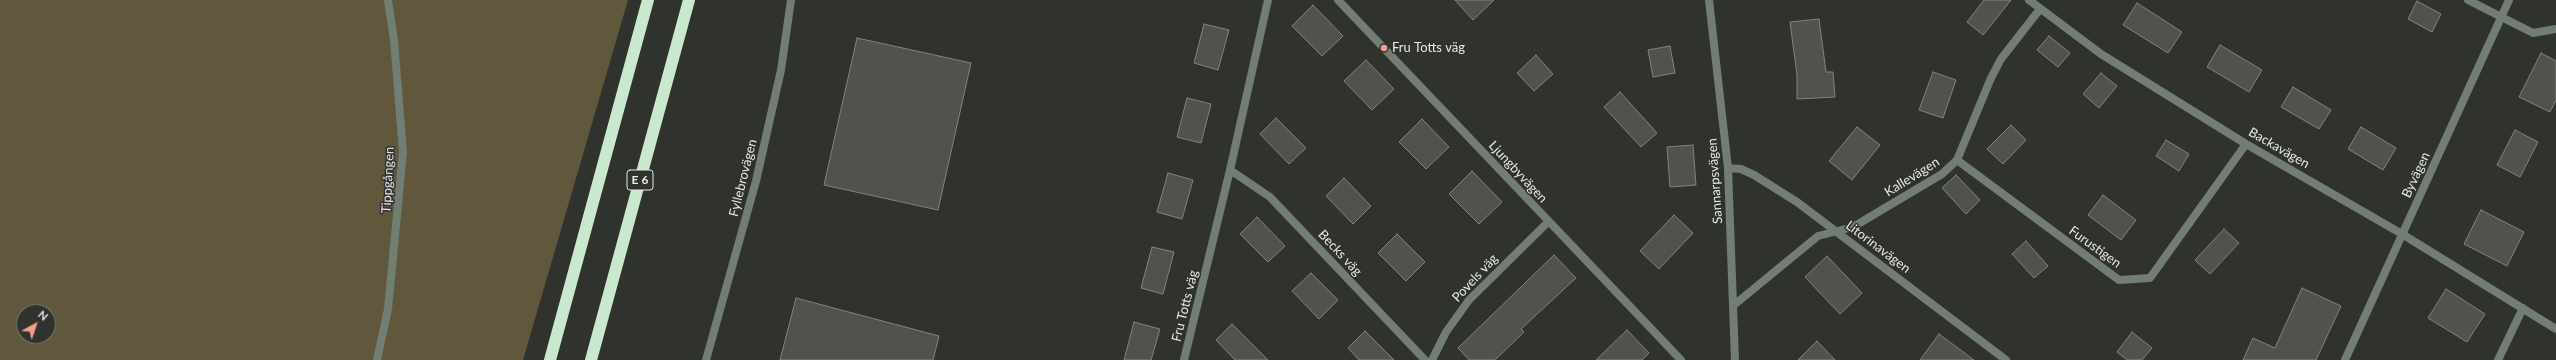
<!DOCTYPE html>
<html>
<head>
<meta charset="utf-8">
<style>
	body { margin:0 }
	#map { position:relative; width:2556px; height:360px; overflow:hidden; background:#30322e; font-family:Lato,sans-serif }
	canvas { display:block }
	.north { position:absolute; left:16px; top:304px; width:40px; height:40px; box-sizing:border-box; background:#30322e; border:1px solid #7a7b78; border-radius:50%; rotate:40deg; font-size:11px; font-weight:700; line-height:16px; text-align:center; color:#e8e9e7 }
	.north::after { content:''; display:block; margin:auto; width:14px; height:18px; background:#f59c90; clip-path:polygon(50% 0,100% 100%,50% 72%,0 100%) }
</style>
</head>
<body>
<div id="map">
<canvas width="2556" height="360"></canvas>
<div class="north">N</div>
</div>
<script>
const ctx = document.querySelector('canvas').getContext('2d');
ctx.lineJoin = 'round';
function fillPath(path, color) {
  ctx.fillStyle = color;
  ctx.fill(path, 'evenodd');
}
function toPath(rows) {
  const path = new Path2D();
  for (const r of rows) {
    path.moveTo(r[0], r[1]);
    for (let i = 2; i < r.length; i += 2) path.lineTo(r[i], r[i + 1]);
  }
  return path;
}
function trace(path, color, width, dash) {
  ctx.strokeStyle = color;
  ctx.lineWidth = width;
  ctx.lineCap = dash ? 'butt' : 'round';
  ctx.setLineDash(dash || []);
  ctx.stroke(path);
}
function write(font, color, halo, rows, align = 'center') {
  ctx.font = font + ' Lato,sans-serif';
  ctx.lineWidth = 3;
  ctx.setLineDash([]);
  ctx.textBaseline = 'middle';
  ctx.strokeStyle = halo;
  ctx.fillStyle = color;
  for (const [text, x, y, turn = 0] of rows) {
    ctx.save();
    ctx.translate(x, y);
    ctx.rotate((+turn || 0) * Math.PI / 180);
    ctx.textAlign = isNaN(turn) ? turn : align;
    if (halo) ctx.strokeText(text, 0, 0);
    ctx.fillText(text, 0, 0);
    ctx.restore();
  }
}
const green = toPath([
	[0,0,628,0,523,360,0,360],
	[24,312,48,312,48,336,24,336]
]);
const building = toPath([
	[1455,0,1494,0,1473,20,1455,0],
	[1984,0,2011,0,1983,35,1967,22,1984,0],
	[2417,1,2441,14,2432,32,2408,19,2417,1],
	[2137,3,2182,32,2168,53,2123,25,2137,3],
	[1313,5,1343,36,1322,56,1292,26,1313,5],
	[1819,19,1826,72,1833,72,1835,97,1797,99,1797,75,1790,22,1819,19],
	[1204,24,1229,30,1218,70,1194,63,1204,24],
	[2049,36,2070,53,2058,67,2037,50,2049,36],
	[857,38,971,63,938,210,824,185,857,38],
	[2220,45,2262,70,2249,92,2207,67,2220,45],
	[1670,46,1675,73,1653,77,1648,50,1670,46],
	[2541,53,2556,61,2556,100,2550,112,2519,97,2541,53],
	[1536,55,1553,74,1534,91,1517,73,1536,55],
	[1366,60,1394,89,1372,110,1344,81,1366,60],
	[1933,72,1956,80,1943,118,1919,110,1933,72],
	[2101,73,2117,86,2099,108,2083,94,2101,73],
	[2293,87,2331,110,2319,129,2281,107,2293,87],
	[1620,92,1657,133,1641,147,1604,107,1620,92],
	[1187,98,1211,104,1201,143,1177,137,1187,98],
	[1276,118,1306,148,1289,164,1260,134,1276,118],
	[1422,119,1449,147,1426,169,1399,142,1422,119],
	[2011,125,2026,140,2003,164,1987,149,2011,125],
	[1857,127,1880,145,1852,180,1829,161,1857,127],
	[2361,127,2396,148,2383,170,2348,149,2361,127],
	[2515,130,2538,142,2520,177,2497,165,2515,130],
	[2166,140,2189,154,2179,171,2156,156,2166,140],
	[1693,145,1696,185,1670,187,1667,147,1693,145],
	[1472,171,1502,202,1479,224,1449,194,1472,171],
	[1168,173,1193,180,1182,219,1157,212,1168,173],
	[1956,175,1980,200,1966,214,1942,188,1956,175],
	[1344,178,1371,206,1353,224,1326,196,1344,178],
	[2103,195,2136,220,2121,240,2088,215,2103,195],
	[2481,210,2524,232,2507,266,2464,244,2481,210],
	[1674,215,1693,233,1659,269,1640,251,1674,215],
	[1257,217,1285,246,1268,262,1240,234,1257,217],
	[2224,229,2239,243,2210,274,2195,260,2224,229],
	[1397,234,1425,262,1406,281,1378,253,1397,234],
	[2026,241,2048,266,2034,278,2012,254,2026,241],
	[1152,247,1174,252,1163,294,1141,288,1152,247],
	[1554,255,1576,278,1521,329,1524,332,1495,360,1469,360,1458,348,1554,255],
	[1827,256,1862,293,1840,314,1805,277,1827,256],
	[1311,273,1338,300,1319,319,1292,291,1311,273],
	[2302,288,2341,306,2316,360,2243,360,2253,338,2275,348,2302,288],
	[2446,289,2485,314,2467,342,2428,318,2446,289],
	[796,298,939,336,933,360,780,360,796,298],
	[1134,322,1160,329,1151,360,1124,360,1134,322],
	[1232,324,1268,360,1235,360,1216,340,1232,324],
	[1627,330,1649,353,1642,360,1596,360,1627,330],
	[1365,331,1394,360,1359,360,1348,348,1365,331],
	[2132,332,2152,348,2142,360,2127,360,2117,352,2132,332],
	[1939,334,1974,360,1920,360,1939,334],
	[1817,341,1835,360,1798,360,1817,341]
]);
const minor = toPath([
	[1709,0,1728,168,1735,360],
	[2029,0,2101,54,2246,144,2402,234,2556,329],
	[2468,0,2533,33,2556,29],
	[1957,160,2119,280,2150,278,2246,144],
	[1728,168,1741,169,1754,175,1797,202,2006,360],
	[1230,170,1270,197,1425,360],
	[1734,305,1818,236,1853,227,1942,174,1957,160,1991,78,2001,59,2040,9],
	[377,360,388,309,403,152,394,40,388,0],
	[1184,360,1230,170,1268,0],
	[1432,360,1446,332,1469,300,1548,222],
	[2498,360,2523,308]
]);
const tertiary = toPath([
	[1338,0,1681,360],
	[706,360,756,181,781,70,791,0],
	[2345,360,2509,0]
]);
const motorway = toPath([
	[550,360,648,0],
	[591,360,689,0]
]);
const markers = [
	[1384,48,4,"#f59c90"]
];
const shields = [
	[640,180,26]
];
const shieldNames = [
	["E 6",640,180]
];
const poiNames = [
	["Fru Totts väg",1392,48]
];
const streetNames = [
	["Backavägen",2279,148,30],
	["Ljungbyvägen",1518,172,47],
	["Byvägen",2416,175,-65],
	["Kallevägen",1912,177,-32],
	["Fyllebrovägen",743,178,-76],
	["Tippgången",388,180,-87],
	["Sannarpsvägen",1715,181,-94],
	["Litorinavägen",1878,247,37],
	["Furustigen",2095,247,36],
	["Becks väg",1340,253,47],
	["Povels väg",1475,278,-47],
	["Fru Totts väg",1185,306,-76]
];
fillPath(green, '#61573d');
fillPath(building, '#51524d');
trace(building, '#83837e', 1);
trace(minor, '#727e73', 8);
trace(tertiary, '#727e73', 8);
trace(motorway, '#cae8cd', 12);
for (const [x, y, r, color] of markers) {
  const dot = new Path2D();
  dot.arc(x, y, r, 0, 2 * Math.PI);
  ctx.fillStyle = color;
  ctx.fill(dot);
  trace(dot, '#30322e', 1.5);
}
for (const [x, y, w] of shields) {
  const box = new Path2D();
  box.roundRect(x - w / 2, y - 10, w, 20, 3);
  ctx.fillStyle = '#30322e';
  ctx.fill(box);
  trace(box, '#e8e9e7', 1);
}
write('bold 12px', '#e8e9e7', null, shieldNames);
write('13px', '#e8e9e7', '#30322e', poiNames, 'left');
write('13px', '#e8e9e7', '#30322e', streetNames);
</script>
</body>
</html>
